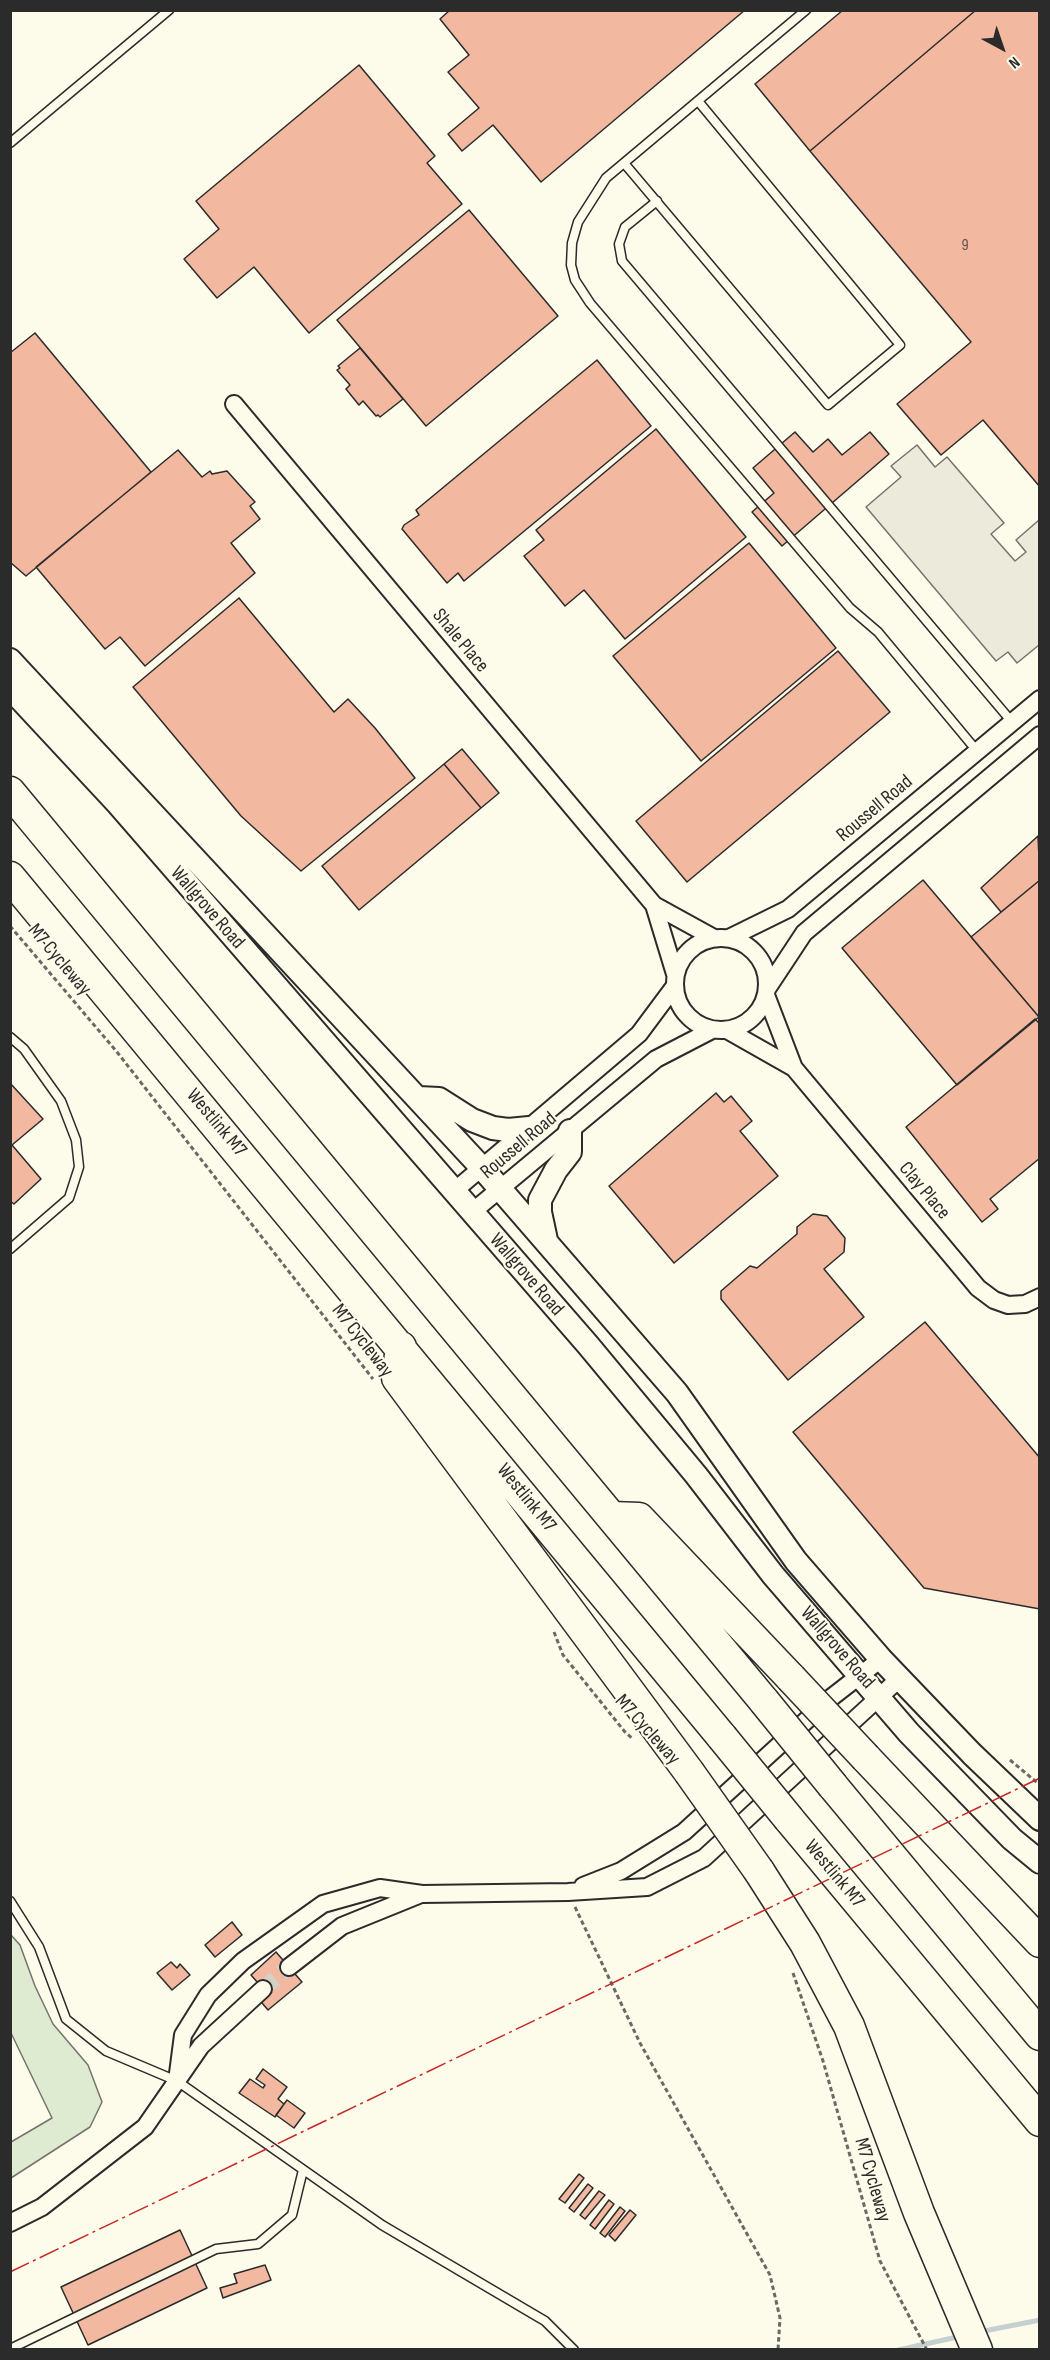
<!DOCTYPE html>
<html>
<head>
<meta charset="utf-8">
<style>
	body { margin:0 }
	#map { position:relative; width:1050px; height:2360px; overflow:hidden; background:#fdfbea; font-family:"Sofia Sans Condensed",sans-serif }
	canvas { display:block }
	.frame { position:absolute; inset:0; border:12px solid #2b2b2b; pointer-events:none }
	.north { position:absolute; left:972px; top:18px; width:60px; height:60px; -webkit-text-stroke:4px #fdfbea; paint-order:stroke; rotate:140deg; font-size:16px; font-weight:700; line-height:24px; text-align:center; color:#2b2b2b }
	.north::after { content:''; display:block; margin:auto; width:21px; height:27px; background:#2b2b2b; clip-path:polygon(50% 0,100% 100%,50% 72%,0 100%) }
</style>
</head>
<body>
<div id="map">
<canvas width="1050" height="2360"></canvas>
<div class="frame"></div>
<div class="north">N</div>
</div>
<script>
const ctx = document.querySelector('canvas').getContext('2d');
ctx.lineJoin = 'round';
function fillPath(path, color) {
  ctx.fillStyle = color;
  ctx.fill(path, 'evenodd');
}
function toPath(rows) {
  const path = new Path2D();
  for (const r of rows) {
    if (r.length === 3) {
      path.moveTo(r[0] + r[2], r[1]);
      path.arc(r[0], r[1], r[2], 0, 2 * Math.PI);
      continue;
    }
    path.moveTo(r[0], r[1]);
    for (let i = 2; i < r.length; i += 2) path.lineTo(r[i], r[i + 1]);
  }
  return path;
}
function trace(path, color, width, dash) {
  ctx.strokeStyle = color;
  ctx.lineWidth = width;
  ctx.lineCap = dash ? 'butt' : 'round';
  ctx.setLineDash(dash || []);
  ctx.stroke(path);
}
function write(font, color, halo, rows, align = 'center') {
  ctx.font = font + ' "Sofia Sans Condensed",sans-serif';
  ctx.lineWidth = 4.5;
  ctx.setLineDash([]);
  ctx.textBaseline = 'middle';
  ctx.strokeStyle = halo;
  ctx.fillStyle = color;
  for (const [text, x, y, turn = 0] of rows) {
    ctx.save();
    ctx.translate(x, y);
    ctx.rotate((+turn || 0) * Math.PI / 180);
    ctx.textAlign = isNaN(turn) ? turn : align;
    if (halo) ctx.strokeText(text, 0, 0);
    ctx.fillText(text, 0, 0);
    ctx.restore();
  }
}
const green = toPath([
	[11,1935,20,1945,35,1986,53,2024,88,2065,102,2102,90,2127,11,2178,11,2142,52,2118,11,2033,11,1935]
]);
const parking = toPath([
	[917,445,935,467,947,457,1004,523,991,534,1015,561,1026,552,1016,540,1039,520,1039,645,1017,663,1008,652,996,661,866,507,901,477,891,466,917,445]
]);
const stream = toPath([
	[979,2332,1040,2320],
	[898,2350,962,2336]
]);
const building = toPath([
	[450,10,745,10,541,182,493,125,462,151,448,134,479,108,448,72,469,55,440,19,450,10],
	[843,10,976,10,810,151,755,84,843,10],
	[976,10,1040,10,1040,487,983,420,941,455,897,404,971,342,810,151,976,10],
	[359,65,435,156,427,163,462,204,309,333,254,267,217,298,184,259,219,229,196,201,359,65],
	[469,210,558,316,426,426,337,320,469,210],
	[35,333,151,472,26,576,10,562,10,353,35,333],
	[360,348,403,399,380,417,378,415,376,416,363,401,359,405,346,389,350,385,337,370,340,368,338,366,360,348],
	[597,360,651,426,464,581,458,573,447,583,402,529,404,525,419,515,416,510,597,360],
	[656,429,746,537,625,639,584,590,565,606,524,556,544,540,536,530,656,429],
	[795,432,813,452,828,439,842,455,870,432,889,454,782,546,752,512,774,493,753,468,795,432],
	[178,450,202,477,210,471,212,474,227,471,255,502,250,506,260,519,231,543,255,573,145,666,120,637,105,649,36,567,178,450],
	[749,543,836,648,701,761,613,656,749,543],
	[239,598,334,712,348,699,375,728,415,778,301,871,241,816,133,687,239,598],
	[838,651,890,712,687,882,636,821,838,651],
	[462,749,499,793,481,808,444,764,462,749],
	[444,764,481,808,359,910,322,866,444,764],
	[1038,836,1040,880,1001,912,981,888,1038,836],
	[923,880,1039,1017,957,1085,842,948,923,880],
	[1040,880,1040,1017,1039,1017,971,937,1040,880],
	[1035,1019,1040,1024,1040,1158,990,1199,998,1209,982,1222,906,1127,1035,1019],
	[10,1083,43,1119,12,1145,41,1179,14,1204,10,1201,10,1083],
	[716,1093,724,1102,731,1096,752,1121,740,1131,778,1176,674,1263,609,1186,716,1093],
	[813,1214,827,1216,845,1238,844,1252,824,1269,864,1317,788,1380,721,1299,721,1291,750,1266,757,1268,797,1234,797,1227,813,1214],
	[925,1322,1040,1458,1040,1609,924,1588,793,1432,925,1322],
	[232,1922,242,1935,215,1957,205,1945,232,1922],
	[276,1952,302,1982,268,2010,257,1997,265,1991,251,1975,276,1952],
	[171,1962,177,1968,180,1964,190,1975,172,1990,157,1973,171,1962],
	[263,2069,287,2087,278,2099,284,2104,275,2117,239,2093,250,2079,263,2088,265,2085,256,2079,263,2069],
	[287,2100,305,2113,294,2128,276,2115,287,2100],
	[579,2174,584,2178,565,2203,559,2199,579,2174],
	[588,2184,593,2188,574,2212,569,2208,588,2184],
	[599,2191,605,2195,585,2219,580,2215,599,2191],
	[609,2200,614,2204,595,2229,590,2225,609,2200],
	[620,2207,625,2211,605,2237,600,2233,620,2207],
	[630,2210,636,2215,615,2241,609,2235,630,2210],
	[180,2230,207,2288,88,2345,61,2287,180,2230],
	[265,2265,271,2280,223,2298,220,2288,237,2283,234,2274,265,2265]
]);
const streetTunnel = toPath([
	[263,1989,289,1967]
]);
const path = toPath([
	[10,926,117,1052,373,1379],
	[554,1632,563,1655,625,1732,633,1739],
	[1010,1760,1040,1785],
	[575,1907,640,2043,770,2275,780,2318,778,2350],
	[793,1973,823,2061,880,2261,927,2350]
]);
const lane = toPath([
	[806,10,606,178,578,222,572,243,571,265,575,280,590,303,850,608,878,632,977,751],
	[10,143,169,10],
	[624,163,828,405,900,345,698,101],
	[657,201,625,227,619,244,622,261,1012,722],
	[10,1037,24,1049,61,1101,76,1140,79,1167,69,1198,10,1249],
	[10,1901,39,1947,66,2019,106,2051,177,2081,382,2225,545,2321,574,2350],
	[10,2349,216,2249,258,2244,292,2215,303,2170]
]);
const street = toPath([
	[234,404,654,905,714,938],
	[654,905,675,974],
	[721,984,46],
	[729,938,788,909,1040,699],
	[767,989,804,933,1040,735],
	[766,995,794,1068,978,1288,994,1300,1008,1305,1025,1304,1040,1297],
	[727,1030,794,1068],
	[453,1192,639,1034,674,987],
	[471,1213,656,1059,712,1030],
	[583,1886,621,1871,684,1832,832,1697,881,1659],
	[289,1967,342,1926,421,1894],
	[177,2081,183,2035,208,1995,243,1961,323,1904,380,1888,422,1894,568,1892,647,1887,704,1858,900,1678],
	[10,2223,42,2207,145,2127,201,2046,263,1989]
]);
const secondary = toPath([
	[10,660,482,1168,677,1393,796,1561,881,1659,972,1754,1040,1819],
	[10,688,118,804,588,1345,696,1475,773,1575,909,1733,1012,1839,1040,1862],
	[419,1098,439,1099,472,1120,493,1128,508,1130,529,1128],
	[546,1240,540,1212,540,1200,556,1170,570,1152,570,1131]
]);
const highway = toPath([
	[10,792,764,1701],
	[10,877,722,1737],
	[401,1347,397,1378,689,1772],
	[612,1517,639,1518,791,1678],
	[866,1758,1040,1942],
	[833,1786,1040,2035],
	[789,1819,1040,2121],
	[759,1871,805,1943,849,2026,919,2213,977,2350]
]);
const highwayBridge = toPath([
	[791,1678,866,1758],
	[764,1701,833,1786],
	[722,1737,789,1819],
	[689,1772,759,1871]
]);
const power = toPath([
	[10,2272,1040,1778]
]);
const numberNames = [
	["9",965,246]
];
const streetNames = [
	["Shale Place",460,641,50],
	["Roussell Road",875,809,-40],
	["Wallgrove Road",207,908,49],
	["M7 Cycleway",59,960,50],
	["Westlink M7",216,1123,50],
	["Roussell Road",519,1146,-40],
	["Clay Place",924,1191,50],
	["Wallgrove Road",526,1275,49],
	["M7 Cycleway",362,1341,52],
	["Westlink M7",526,1498,51],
	["Wallgrove Road",837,1648,49],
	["M7 Cycleway",647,1730,48],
	["Westlink M7",834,1874,50],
	["M7 Cycleway",872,2180,74]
];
fillPath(green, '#deebd1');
trace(green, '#74746e', 1.5);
fillPath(parking, '#eceadb');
trace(parking, '#74746e', 1.5);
trace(stream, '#c7d0d0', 5);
fillPath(building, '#f2b8a0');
trace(building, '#2b2b2b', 1.5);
trace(streetTunnel, '#d3d1c4', 16, [16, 8]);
trace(lane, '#2b2b2b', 11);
trace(street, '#2b2b2b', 20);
trace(secondary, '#2b2b2b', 26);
trace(highway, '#2b2b2b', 33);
trace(path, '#6a6964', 3, [4.5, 3]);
trace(lane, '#fdfbea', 8);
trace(street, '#fdfbea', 16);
trace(secondary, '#fdfbea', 22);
trace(highway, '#fdfbea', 30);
trace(highwayBridge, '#2b2b2b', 33, []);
trace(highwayBridge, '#fdfbea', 30);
trace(power, '#c62828', 1.5, [21, 4.5, 3, 4.5]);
write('16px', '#5d4e48', null, numberNames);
write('20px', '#2b2b2b', '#fdfbea', streetNames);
</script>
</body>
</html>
